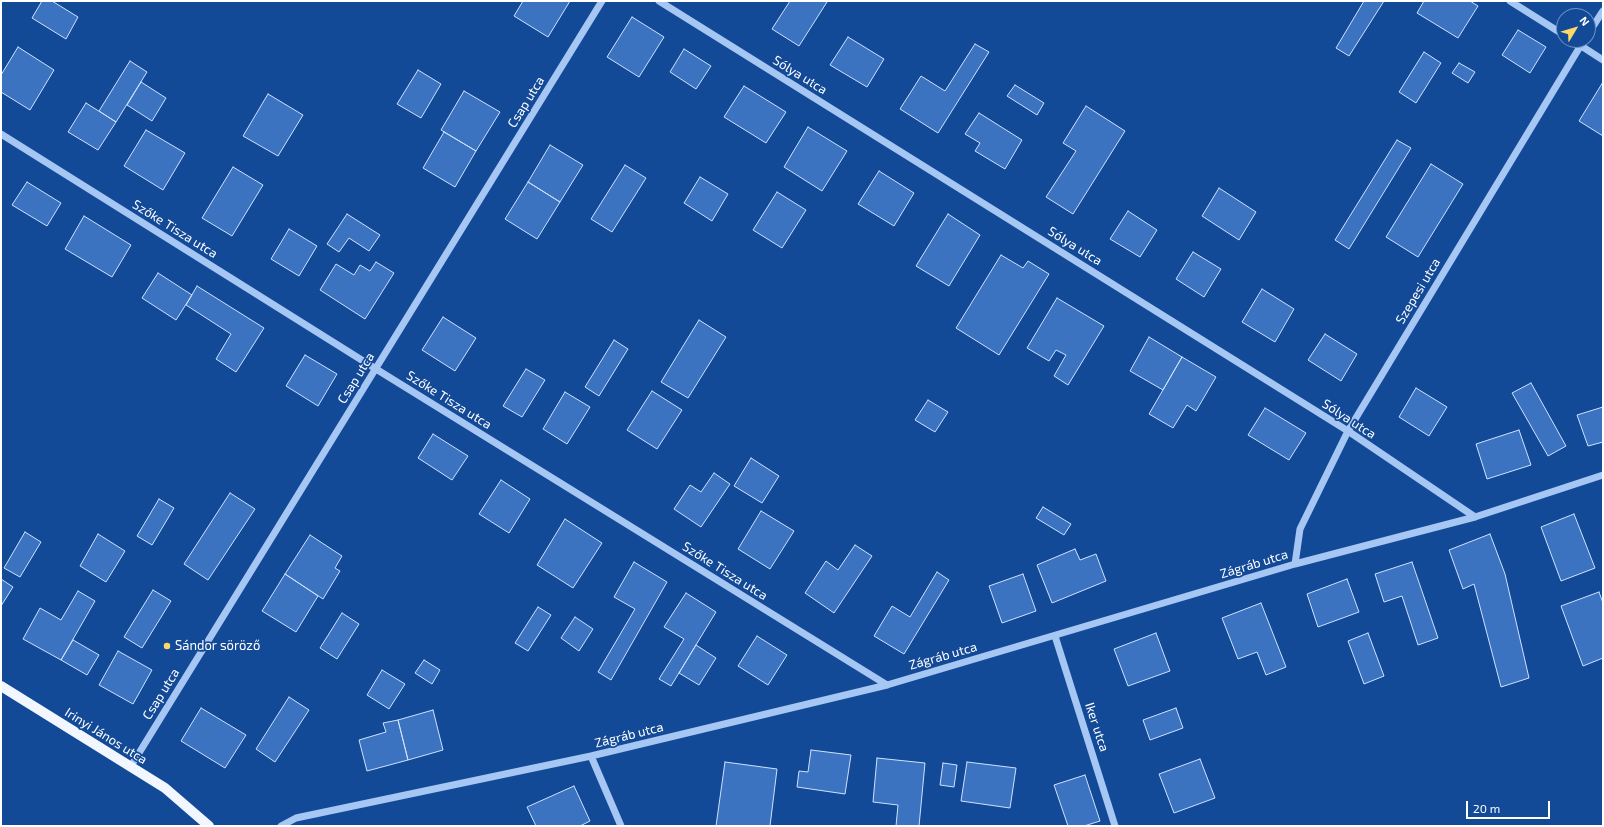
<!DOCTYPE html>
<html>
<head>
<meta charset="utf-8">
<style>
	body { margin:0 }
	#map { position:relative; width:1604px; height:827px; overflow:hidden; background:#134a98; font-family:"Exo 2",sans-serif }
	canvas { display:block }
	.frame { position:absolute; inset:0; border:2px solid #fff; pointer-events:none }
	.north { position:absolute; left:1556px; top:8px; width:40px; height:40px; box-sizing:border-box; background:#134a98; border:1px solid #7192c1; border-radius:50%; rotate:52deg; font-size:11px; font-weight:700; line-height:16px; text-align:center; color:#fff }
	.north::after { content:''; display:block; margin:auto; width:14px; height:18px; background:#ffd767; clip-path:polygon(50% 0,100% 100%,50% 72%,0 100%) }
	.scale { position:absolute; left:1466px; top:801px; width:84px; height:18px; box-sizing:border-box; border:2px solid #fff; border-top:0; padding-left:5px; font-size:12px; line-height:14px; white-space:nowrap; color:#fff; -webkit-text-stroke:3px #134a98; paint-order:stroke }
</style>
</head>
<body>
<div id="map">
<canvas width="1604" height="827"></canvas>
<div class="frame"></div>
<div class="north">N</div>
<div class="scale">20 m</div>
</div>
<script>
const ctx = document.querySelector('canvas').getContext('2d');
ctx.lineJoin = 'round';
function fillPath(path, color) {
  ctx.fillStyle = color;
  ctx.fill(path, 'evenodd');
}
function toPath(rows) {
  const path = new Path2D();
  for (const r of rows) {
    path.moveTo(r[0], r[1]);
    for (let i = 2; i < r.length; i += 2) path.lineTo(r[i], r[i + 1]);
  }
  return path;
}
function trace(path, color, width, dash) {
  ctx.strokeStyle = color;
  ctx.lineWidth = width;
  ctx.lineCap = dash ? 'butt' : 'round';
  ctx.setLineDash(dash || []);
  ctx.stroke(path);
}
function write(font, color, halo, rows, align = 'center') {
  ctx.font = font + ' "Exo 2",sans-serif';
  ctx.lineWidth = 3.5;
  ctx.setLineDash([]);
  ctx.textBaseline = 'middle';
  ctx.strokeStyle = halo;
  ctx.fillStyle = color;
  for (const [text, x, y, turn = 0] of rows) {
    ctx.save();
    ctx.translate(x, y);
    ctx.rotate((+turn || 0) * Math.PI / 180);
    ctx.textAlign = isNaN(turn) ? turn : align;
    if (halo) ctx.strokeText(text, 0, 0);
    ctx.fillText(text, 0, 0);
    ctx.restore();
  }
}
const building = toPath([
	[42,1,52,1,78,17,66,39,32,18,42,1],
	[523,1,570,1,548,37,514,16,523,1],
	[790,1,825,1,827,2,799,46,772,29,790,1],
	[1364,1,1384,1,1349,56,1336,48,1364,1],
	[1424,1,1470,1,1478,6,1458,38,1417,13,1424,1],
	[632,17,664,37,639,77,607,57,632,17],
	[1518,30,1546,47,1530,73,1502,55,1518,30],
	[848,37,884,59,867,87,830,65,848,37],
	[975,44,989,52,938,133,900,109,921,76,945,91,975,44],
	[18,47,54,70,30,110,1,92,1,75,18,47],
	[684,49,711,66,696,89,670,72,684,49],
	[1424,52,1441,63,1416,103,1399,92,1424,52],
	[130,61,147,72,116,122,99,111,130,61],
	[1459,63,1475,72,1468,83,1452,73,1459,63],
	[418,70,441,84,421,118,397,104,418,70],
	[141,82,166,98,152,121,127,105,141,82],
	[1603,82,1603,136,1579,121,1603,82],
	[1015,85,1044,103,1037,115,1007,96,1015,85],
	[744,86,786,112,766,143,724,117,744,86],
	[464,91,500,112,476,151,441,130,464,91],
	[268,94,303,115,278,156,243,136,268,94],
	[86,103,116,122,98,150,68,132,86,103],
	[1086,106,1125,131,1073,214,1046,197,1076,151,1063,143,1086,106],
	[979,113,1022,140,1005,169,975,151,980,143,965,134,979,113],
	[808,127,847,151,822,191,784,167,808,127],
	[146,130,185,153,163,190,124,166,146,130],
	[444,132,476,151,455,187,423,168,444,132],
	[1397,140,1411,148,1349,249,1335,240,1397,140],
	[550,145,583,165,560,202,528,182,550,145],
	[1431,164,1463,184,1418,257,1386,237,1431,164],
	[625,165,646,178,612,232,591,219,625,165],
	[233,167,263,185,232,236,202,218,233,167],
	[879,171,914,193,894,226,858,204,879,171],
	[700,177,728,194,712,221,684,203,700,177],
	[27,182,61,203,47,226,12,205,27,182],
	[528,182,560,202,537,239,505,219,528,182],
	[1219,188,1256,212,1239,240,1202,216,1219,188],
	[777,192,806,210,782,248,753,230,777,192],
	[1128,211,1157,230,1140,257,1110,239,1128,211],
	[347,214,380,235,369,251,349,238,339,252,327,244,347,214],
	[948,214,980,235,949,286,916,266,948,214],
	[84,216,131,245,112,277,65,249,84,216],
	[289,229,317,246,299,276,271,259,289,229],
	[1193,252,1221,269,1204,297,1176,279,1193,252],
	[1001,255,1023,268,1028,261,1049,274,999,355,956,328,1001,255],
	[376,262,394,273,365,319,320,290,336,264,354,275,360,265,370,271,376,262],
	[158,273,192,295,176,320,142,298,158,273],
	[197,286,264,328,236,372,216,359,231,334,186,305,197,286],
	[1262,289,1294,309,1275,342,1242,322,1262,289],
	[1057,298,1104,326,1068,385,1054,376,1066,355,1056,350,1049,361,1027,348,1057,298],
	[443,317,476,338,455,371,422,350,443,317],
	[699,320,726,337,688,398,661,382,699,320],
	[1325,334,1357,354,1341,381,1308,360,1325,334],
	[1149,337,1182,357,1163,390,1130,371,1149,337],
	[614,340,628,349,599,396,585,387,614,340],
	[305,355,337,374,318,406,286,386,305,355],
	[1182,357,1216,377,1196,411,1187,405,1173,428,1149,414,1182,357],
	[526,369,545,380,522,417,503,406,526,369],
	[1531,383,1566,446,1548,456,1512,393,1531,383],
	[1416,388,1447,407,1429,436,1399,417,1416,388],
	[652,391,682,410,657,449,627,430,652,391],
	[565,392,590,407,567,444,543,429,565,392],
	[928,400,948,412,935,432,915,420,928,400],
	[1603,407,1603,442,1588,446,1577,415,1603,407],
	[1265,408,1306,433,1289,460,1248,435,1265,408],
	[1519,430,1531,465,1487,479,1476,444,1519,430],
	[433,434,468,456,452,480,418,458,433,434],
	[751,458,779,476,762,503,734,486,751,458],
	[714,473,730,484,701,527,674,509,690,485,701,492,714,473],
	[501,480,530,499,509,533,479,514,501,480],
	[230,493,255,509,208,580,184,564,230,493],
	[159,499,174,508,152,545,137,536,159,499],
	[1043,507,1071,524,1064,535,1036,518,1043,507],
	[761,511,794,531,770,569,738,549,761,511],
	[1574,514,1595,568,1561,581,1541,527,1574,514],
	[565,519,602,543,573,588,537,565,565,519],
	[25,532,41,542,20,577,4,568,25,532],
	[98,534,125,551,106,582,80,566,98,534],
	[1490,534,1505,574,1529,678,1501,687,1474,584,1463,589,1449,550,1490,534],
	[310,535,342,556,335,568,340,571,323,599,285,574,310,535],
	[855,545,872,556,834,613,805,593,826,561,838,570,855,545],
	[1075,549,1080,560,1096,554,1106,581,1052,603,1037,565,1075,549],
	[634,562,667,582,611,680,598,672,635,609,614,597,634,562],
	[1412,562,1438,638,1418,645,1402,596,1384,602,1375,574,1412,562],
	[937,572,949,580,904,654,874,636,892,606,910,617,937,572],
	[285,574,318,596,296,632,262,611,285,574],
	[1023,574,1036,611,1002,623,989,586,1023,574],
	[1,579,13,587,1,606,1,579],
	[1347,579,1359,612,1318,627,1307,594,1347,579],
	[153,590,171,601,142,648,124,637,153,590],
	[78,591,95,601,61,660,23,639,40,608,61,620,78,591],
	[1599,592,1603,603,1603,658,1583,666,1561,606,1599,592],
	[686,593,716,612,671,686,659,679,684,639,664,627,686,593],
	[1261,603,1286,667,1266,675,1257,652,1238,659,1222,618,1261,603],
	[538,607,551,615,528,651,515,643,538,607],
	[342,613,359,624,337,659,320,648,342,613],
	[575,617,593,629,579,651,561,638,575,617],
	[1156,633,1170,671,1128,686,1114,649,1156,633],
	[1368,633,1384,676,1364,684,1348,641,1368,633],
	[757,636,787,655,768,685,738,666,757,636],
	[73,640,99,655,87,675,61,660,73,640],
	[696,645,716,658,699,685,679,673,696,645],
	[118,651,152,670,133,704,99,685,118,651],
	[424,660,440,670,432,684,415,673,424,660],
	[382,670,405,684,389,709,367,695,382,670],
	[289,697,309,710,275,762,256,749,289,697],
	[201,708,246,735,225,768,181,741,201,708],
	[1176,708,1183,728,1150,740,1143,720,1176,708],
	[433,710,443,750,408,760,398,720,433,710],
	[398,720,408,760,367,771,359,740,386,732,383,723,398,720],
	[811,750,851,755,845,794,797,787,799,771,808,772,811,750],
	[877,758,925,763,919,826,896,826,898,805,873,802,877,758],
	[1200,759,1215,798,1174,813,1159,774,1200,759],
	[725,762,777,769,770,826,716,826,725,762],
	[967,762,1016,768,1010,808,961,801,967,762],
	[943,763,957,765,954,787,940,785,943,763],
	[1085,775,1100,821,1084,826,1068,826,1054,785,1085,775],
	[574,786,590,821,580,826,536,826,527,807,574,786]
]);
const minor = toPath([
	[659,1,1348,431,1475,517],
	[1510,1,1564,35],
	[1588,34,1603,11],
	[1572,40,1603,60],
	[1,134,376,369,887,685],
	[1295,564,1300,529,1348,431,1584,40],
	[1055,636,1115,826],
	[591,756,621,826],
	[131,766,602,1],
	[281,826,296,818,591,756,887,685,1295,564,1475,517,1603,475]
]);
const major = toPath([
	[1,686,165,788,209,826]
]);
const markers = [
	[167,646,4,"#ffd767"]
];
const streetNames = [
	["Sólya utca",800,75,32],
	["Csap utca",526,102,-58],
	["Szőke Tisza utca",175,229,32],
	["Sólya utca",1075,246,32],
	["Szepesi utca",1418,291,-59],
	["Csap utca",356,378,-58],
	["Szőke Tisza utca",449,400,32],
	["Sólya utca",1349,419,33],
	["Zágráb utca",1254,564,-17],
	["Szőke Tisza utca",725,571,32],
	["Zágráb utca",943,656,-16],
	["Csap utca",161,694,-58],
	["Iker utca",1097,727,72],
	["Zágráb utca",629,735,-14],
	["Irinyi János utca",106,736,32]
];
const poiNames = [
	["Sándor söröző",175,646]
];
fillPath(building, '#3c73c0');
trace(building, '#cde2fd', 1);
trace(minor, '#a6c6f3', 7);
trace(major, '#f1f6ff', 10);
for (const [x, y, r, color] of markers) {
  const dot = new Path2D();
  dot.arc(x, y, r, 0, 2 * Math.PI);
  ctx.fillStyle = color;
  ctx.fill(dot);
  trace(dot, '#134a98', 1.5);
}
write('13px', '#fff', '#134a98', streetNames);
write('13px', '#fff', '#134a98', poiNames, 'left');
</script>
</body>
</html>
